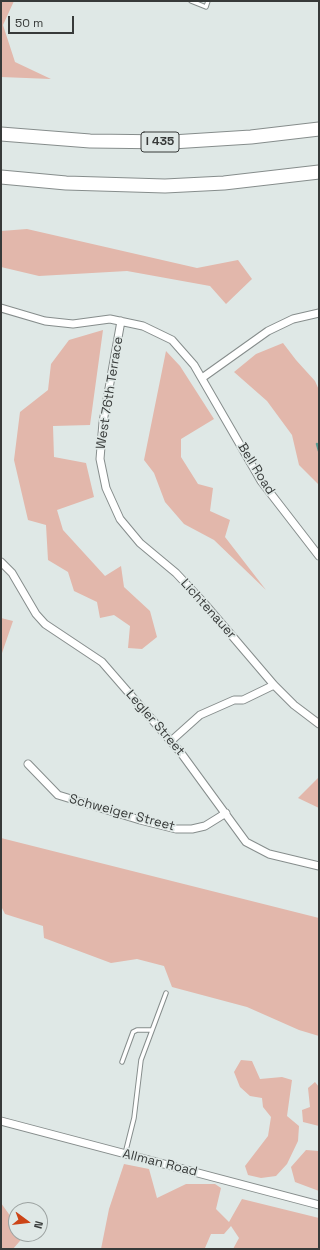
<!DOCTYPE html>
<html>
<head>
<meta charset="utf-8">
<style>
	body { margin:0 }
	#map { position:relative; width:320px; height:1250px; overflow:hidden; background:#dfe8e6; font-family:"Space Grotesk",sans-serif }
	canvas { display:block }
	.frame { position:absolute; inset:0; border:2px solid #373a39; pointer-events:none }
	.north { position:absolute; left:8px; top:1202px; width:40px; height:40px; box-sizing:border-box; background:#dfe8e6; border:1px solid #9ca2a1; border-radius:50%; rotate:105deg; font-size:11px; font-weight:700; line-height:16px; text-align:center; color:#373a39 }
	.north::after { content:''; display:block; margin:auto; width:14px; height:18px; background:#cc4417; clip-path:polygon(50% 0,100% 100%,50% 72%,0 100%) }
	.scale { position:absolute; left:8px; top:16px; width:66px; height:18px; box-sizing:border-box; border:2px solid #373a39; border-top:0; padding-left:5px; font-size:12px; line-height:14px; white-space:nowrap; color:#373a39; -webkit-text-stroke:3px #dfe8e6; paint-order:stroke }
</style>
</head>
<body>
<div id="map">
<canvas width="320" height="1250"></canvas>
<div class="frame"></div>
<div class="north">N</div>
<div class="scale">50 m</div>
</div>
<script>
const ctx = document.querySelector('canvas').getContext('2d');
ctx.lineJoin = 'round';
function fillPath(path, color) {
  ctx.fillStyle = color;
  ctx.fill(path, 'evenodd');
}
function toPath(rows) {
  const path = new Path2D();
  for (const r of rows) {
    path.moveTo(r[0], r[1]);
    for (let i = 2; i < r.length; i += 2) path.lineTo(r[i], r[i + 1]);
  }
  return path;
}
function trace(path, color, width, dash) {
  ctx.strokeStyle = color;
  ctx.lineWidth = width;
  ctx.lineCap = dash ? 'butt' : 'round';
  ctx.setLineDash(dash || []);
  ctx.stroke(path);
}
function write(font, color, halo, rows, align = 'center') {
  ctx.font = font + ' "Space Grotesk",sans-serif';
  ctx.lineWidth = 3.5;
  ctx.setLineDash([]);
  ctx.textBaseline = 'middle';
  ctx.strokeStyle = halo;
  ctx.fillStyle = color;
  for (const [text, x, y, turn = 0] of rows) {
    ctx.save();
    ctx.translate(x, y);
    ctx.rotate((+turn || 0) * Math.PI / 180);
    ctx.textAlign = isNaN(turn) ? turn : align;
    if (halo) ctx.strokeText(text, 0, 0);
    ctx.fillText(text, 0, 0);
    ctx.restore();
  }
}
const green = toPath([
	[1,1,14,1,3,25,15,62,51,79,1,77],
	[27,229,197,268,238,260,252,279,226,304,210,286,127,271,39,276,1,267,1,231],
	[103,330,90,425,53,426,54,457,86,463,94,497,57,510,63,530,105,576,121,566,124,587,150,611,157,637,142,649,128,648,130,626,114,615,100,618,97,602,74,591,68,572,48,560,46,525,28,520,14,460,20,412,48,390,51,364,69,340],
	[283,343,296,360,315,381,319,390,319,485,299,465,292,435,267,401,234,372,256,354],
	[166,351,180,366,214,419,181,439,181,457,198,484,213,488,210,511,230,520,225,537,266,590,214,540,184,524,165,502,154,473,144,460],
	[1,618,13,621,1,656],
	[319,777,319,808,298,798],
	[1,838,319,918,319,1036,299,1030,247,1007,172,987,164,966,137,959,111,963,44,938,43,926,5,914,1,906],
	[241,1060,252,1061,260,1079,282,1077,292,1080,287,1116,299,1126,298,1141,287,1164,276,1176,261,1178,248,1175,245,1166,268,1136,271,1117,263,1107,262,1098,250,1096,240,1087,234,1072],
	[315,1082,319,1087,319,1126,303,1122,302,1110,310,1107,308,1088],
	[306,1150,319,1151,319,1191,295,1182,291,1167],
	[124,1164,149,1169,157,1198,186,1184,215,1184,221,1188,216,1209,229,1222,242,1199,319,1218,319,1249,233,1249,239,1238,231,1226,224,1234,211,1234,205,1248,212,1249,101,1249,109,1209],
	[1,1203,16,1224,16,1234,25,1235,13,1249,1,1249]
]);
const stream = toPath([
	[317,444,319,451]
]);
const lane = toPath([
	[191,1,206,7,208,1],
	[122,1062,133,1032,137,1030,152,1030],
	[125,1154,134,1118,141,1060,166,993]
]);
const street = toPath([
	[1,308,45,321,73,324,110,319,143,326,172,340,194,365,261,481,319,556],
	[121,321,103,422,100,459,106,488,120,519,140,543,176,573,204,603,274,685,294,705,319,724],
	[202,378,268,331,293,319,319,313],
	[1,562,12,573,36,614,45,624,102,662,181,753,246,842,269,854,319,866],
	[171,741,200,715,234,700,243,700,274,685],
	[28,764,58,795,140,820,176,829,192,829,205,826,226,813],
	[1,1121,319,1205]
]);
const highway = toPath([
	[1,134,90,141,172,142,251,137,319,129],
	[1,177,66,183,165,186,224,183,319,172]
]);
const shields = [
	[160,142,38]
];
const shieldNames = [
	["I 435",160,142]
];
const streetNames = [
	["West 76th Terrace",110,393,-81],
	["Bell Road",256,469,58],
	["Lichtenauer",208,609,48],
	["Legler Street",155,723,49],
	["Schweiger Street",122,813,15],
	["Allman Road",160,1163,14]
];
fillPath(green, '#e2b7ab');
trace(stream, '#5e9e95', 2.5);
trace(lane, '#868d8c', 5.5);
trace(street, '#868d8c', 9);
trace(highway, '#868d8c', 15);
trace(lane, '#fff', 3.5);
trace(street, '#fff', 7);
trace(highway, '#fff', 13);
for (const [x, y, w] of shields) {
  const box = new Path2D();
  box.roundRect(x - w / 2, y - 10, w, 20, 3);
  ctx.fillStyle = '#dfe8e6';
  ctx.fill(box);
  trace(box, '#373a39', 1);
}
write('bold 12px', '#373a39', null, shieldNames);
write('13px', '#373a39', '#dfe8e6', streetNames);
</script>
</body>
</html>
